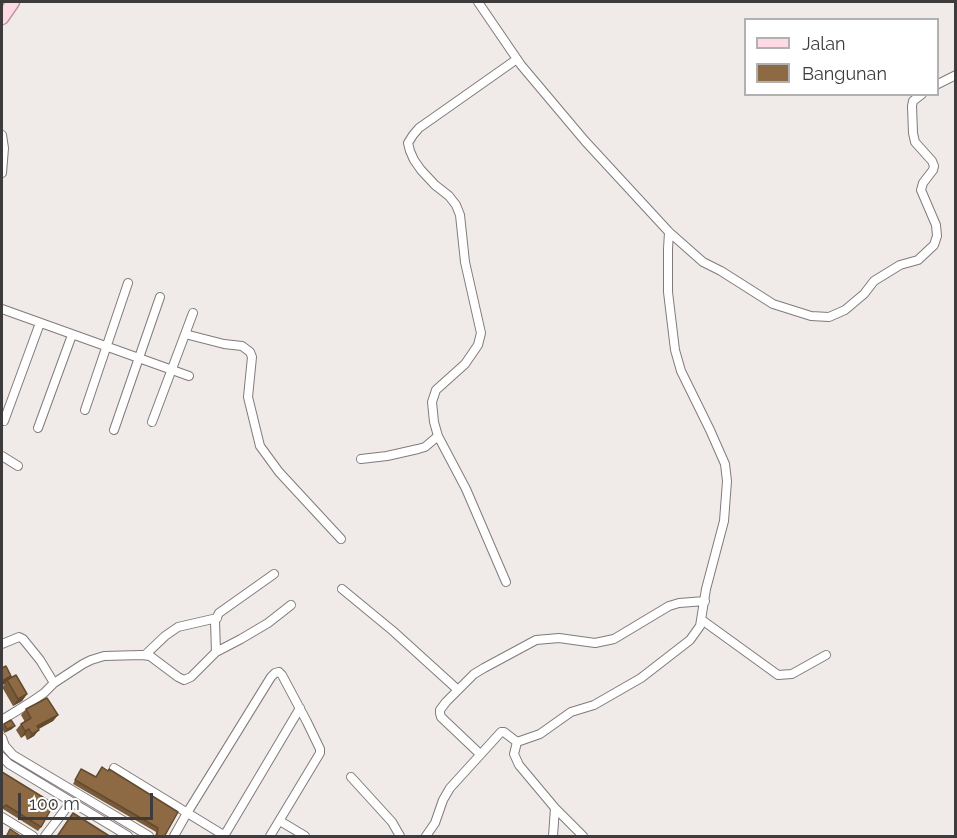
<!DOCTYPE html>
<html>
<head>
<meta charset="utf-8">
<style>
	body { margin:0 }
	#map { position:relative; width:957px; height:838px; overflow:hidden; background:#f0eae9; font-family:Raleway,sans-serif }
	canvas { display:block }
	.frame { position:absolute; inset:0; border:3px solid #3d3b3b; pointer-events:none }
	.legend { position:absolute; left:744px; top:18px; width:195px; height:78px; box-sizing:border-box; background:#fff; border:2px solid #b1b1b1; margin:0; padding:8px 10px; list-style:none; font-size:18px; color:#3d3b3b }
	.legend li { display:flex; align-items:center; gap:12px; height:30px }
	.legend b { width:30px; border:2px solid #b1b1b1 }
	.scale { position:absolute; left:18px; top:793px; width:135px; height:27px; box-sizing:border-box; border:3px solid #3d3b3b; border-top:0; padding-left:8px; font-size:18px; line-height:21px; white-space:nowrap; color:#3d3b3b; -webkit-text-stroke:4px #fff; paint-order:stroke }
</style>
</head>
<body>
<div id="map">
<canvas width="957" height="838"></canvas>
<div class="frame"></div>
<ul class="legend">
<li><b style="height:8px;background:#fddae4"></b>Jalan</li>
<li><b style="height:16px;background:#8d6a43"></b>Bangunan</li>
</ul>
<div class="scale">100 m</div>
</div>
<script>
const ctx = document.querySelector('canvas').getContext('2d');
ctx.lineJoin = 'round';
function toPath(rows) {
  const path = new Path2D();
  for (const r of rows) {
    path.moveTo(r[0], r[1]);
    for (let i = 2; i < r.length; i += 2) path.lineTo(r[i], r[i + 1]);
  }
  return path;
}
function trace(path, color, width, dash) {
  ctx.strokeStyle = color;
  ctx.lineWidth = width;
  ctx.lineCap = dash ? 'butt' : 'round';
  ctx.setLineDash(dash || []);
  ctx.stroke(path);
}
function fillPath(path, color) {
  ctx.fillStyle = color;
  ctx.fill(path, 'evenodd');
}
const minor = toPath([
	[478,2,521,65,585,141,669,232,703,262,721,271,773,304,811,316,829,317,845,310,864,294,874,281,900,265,918,260,934,245,937,236,936,225,921,190,923,183,933,170,934,166,932,161,915,142,913,133,912,106,913,101,922,94],
	[938,84,956,75],
	[2,135,4,148,2,173],
	[2,309,189,376],
	[185,334,224,344,242,346,250,352,252,357,248,397,260,446,279,472,341,539],
	[85,410,128,283],
	[4,421,40,323],
	[152,422,193,313],
	[38,428,72,335],
	[114,430,160,297],
	[438,436,466,489,506,582],
	[2,456,18,466],
	[361,459,387,456,418,449,425,447,438,436,434,422,432,402,436,390,465,364,478,345,481,333,465,262,460,215,456,205,449,196,435,185,421,170,414,160,410,151,408,143,413,135,419,128,517,59],
	[342,589,393,631,458,690],
	[702,620,778,675,792,674,826,655],
	[2,644,19,637,23,639,40,660,54,683],
	[216,652,215,621,219,613,274,574],
	[145,655,165,636,178,627,217,618],
	[2,720,31,702,44,693,54,683,83,664,91,660,104,656,141,655,150,656,178,677,184,680,191,677,216,652,241,639,268,623,291,605],
	[2,738,5,746,13,755,149,836],
	[517,742,514,754,519,765,555,808,553,836],
	[480,754,441,717,440,713,440,710,446,702,474,674,484,668,536,640,559,638,595,643,614,639,669,606,679,603,705,601],
	[2,757,9,764,128,836],
	[114,768,225,836],
	[351,777,392,822,400,836],
	[555,808,583,836],
	[2,817,33,836],
	[280,821,305,836],
	[45,836,71,802],
	[174,836,187,813,271,677,275,673,279,672,282,675,307,722,320,749,320,753,270,836],
	[224,836,300,708],
	[426,836,435,823,443,800,450,788,501,732,504,732,517,742,540,734,571,712,594,705,641,678,690,640,700,626,706,589,724,521,727,481,725,464,710,430,681,371,675,350,668,292,668,249,669,232]
]);
const primary = toPath([
	[2,18,13,2]
]);
const wall = toPath([
	[2,668,9,679,27,694,22,701,13,706,2,687,5,684,2,685],
	[26,709,58,715,53,721,39,729,34,736,27,740,25,735,21,738,16,730,21,724,25,722,21,715],
	[4,724,12,729,4,733,2,727],
	[81,769,96,777,178,812,164,837,155,837,156,832,73,784],
	[2,772,41,827,38,831,3,809]
]);
const shadedWall = toPath([
	[11,676,8,681,7,680,5,684,2,685,2,681],
	[27,694,22,701,13,706,18,699],
	[58,715,53,721,32,732,37,726],
	[15,726,12,729,4,733,7,729],
	[29,729,25,735,21,738,25,731],
	[39,730,34,736,27,740,32,734]
]);
const building = toPath([
	[6,666,11,676,2,681,2,668,6,666],
	[16,675,27,694,18,699,7,680,16,675],
	[47,698,58,715,37,726,39,730,32,734,29,729,25,731,21,724,31,718,26,709,47,698],
	[11,720,15,726,7,729,4,724,11,720],
	[102,767,108,771,109,769,178,812,164,837,159,837,157,835,158,828,75,780,81,769,96,777,102,767],
	[2,772,54,804,41,827,6,805,2,808,2,772],
	[73,813,111,837,61,837,58,835,73,813],
	[10,829,22,837,6,837,10,829]
]);
trace(minor, '#807b7a', 10);
trace(primary, '#b9939d', 15);
trace(minor, '#fff', 8);
trace(primary, '#fddae4', 12);
fillPath(wall, '#795b3a');
fillPath(shadedWall, '#634a2f');
fillPath(building, '#8d6a43');
trace(building, '#634a2f', 1.5);
</script>
</body>
</html>
